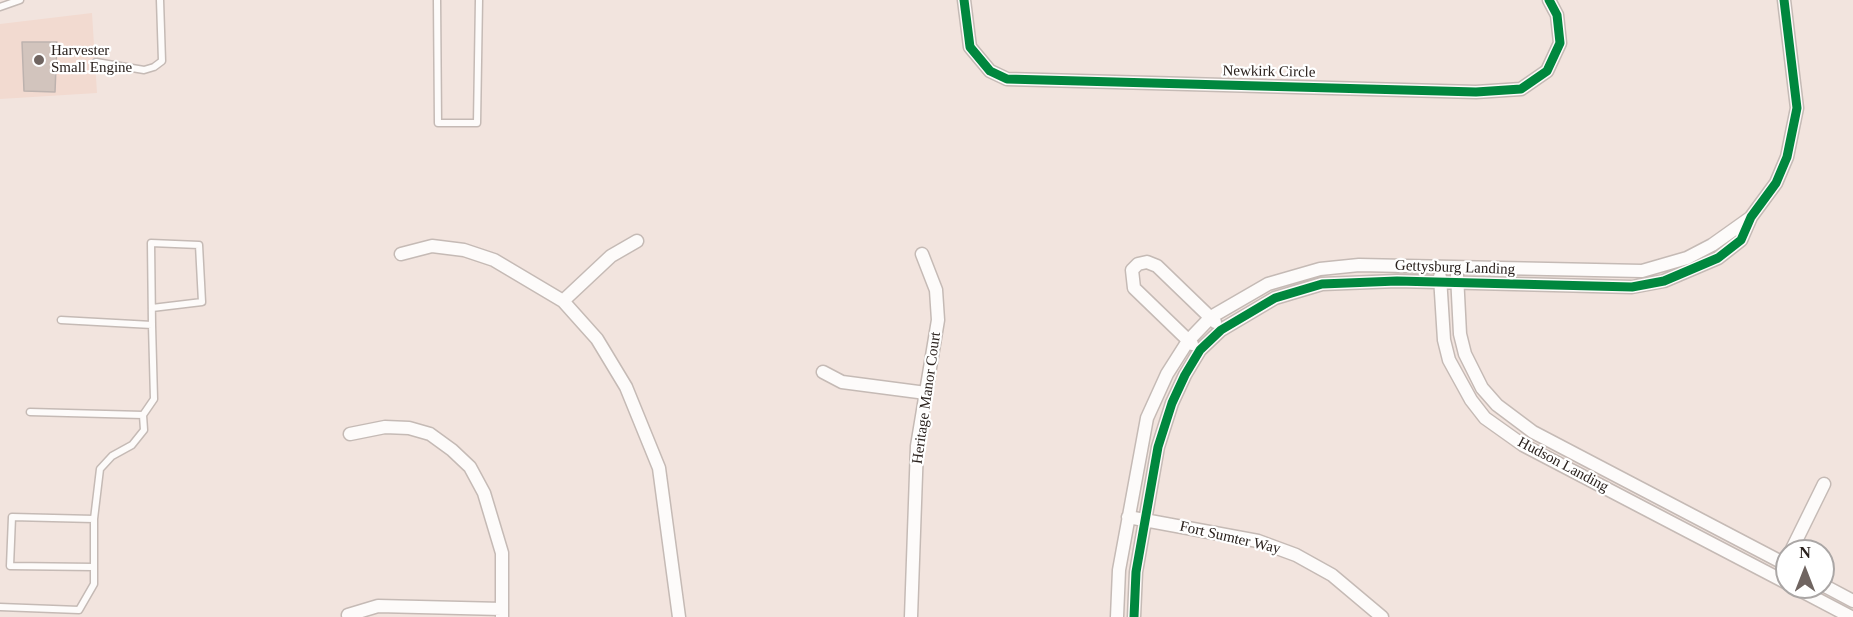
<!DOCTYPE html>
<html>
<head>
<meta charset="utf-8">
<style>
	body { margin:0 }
	#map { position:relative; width:1853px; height:617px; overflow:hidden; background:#f2e4de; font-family:"Times New Roman",serif }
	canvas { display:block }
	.north { position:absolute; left:1775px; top:539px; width:60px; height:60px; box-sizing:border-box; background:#fff; border:2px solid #aaa6a5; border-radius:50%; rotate:0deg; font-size:16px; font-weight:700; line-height:24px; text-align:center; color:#2a211d }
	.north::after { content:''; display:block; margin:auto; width:21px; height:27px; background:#706561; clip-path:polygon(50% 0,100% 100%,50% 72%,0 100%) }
</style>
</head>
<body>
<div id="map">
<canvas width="1853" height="617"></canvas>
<div class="north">N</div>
</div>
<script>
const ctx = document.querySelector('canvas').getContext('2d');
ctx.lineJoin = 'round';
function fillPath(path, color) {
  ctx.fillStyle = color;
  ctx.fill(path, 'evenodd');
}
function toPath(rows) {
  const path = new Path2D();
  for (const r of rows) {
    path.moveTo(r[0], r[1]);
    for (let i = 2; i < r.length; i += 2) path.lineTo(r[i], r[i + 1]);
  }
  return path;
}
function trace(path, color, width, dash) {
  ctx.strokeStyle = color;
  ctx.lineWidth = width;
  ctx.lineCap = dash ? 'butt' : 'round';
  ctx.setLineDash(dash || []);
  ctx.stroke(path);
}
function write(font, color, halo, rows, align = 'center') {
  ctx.font = font + ' "Times New Roman",serif';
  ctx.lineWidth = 4.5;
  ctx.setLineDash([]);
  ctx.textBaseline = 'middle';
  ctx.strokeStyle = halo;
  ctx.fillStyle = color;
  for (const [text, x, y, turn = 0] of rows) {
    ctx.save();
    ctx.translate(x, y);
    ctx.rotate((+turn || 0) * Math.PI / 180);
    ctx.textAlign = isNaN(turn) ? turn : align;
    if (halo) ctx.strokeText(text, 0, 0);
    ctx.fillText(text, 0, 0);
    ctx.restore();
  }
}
const built = toPath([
	[92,13,97,93,0,99,0,24]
]);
const building = toPath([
	[22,42,57,42,55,92,24,91,22,42]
]);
const lane = toPath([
	[437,0,438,123,477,123,479,0],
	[0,7,20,0],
	[96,62,144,70,154,67,162,61,160,0],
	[61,320,152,325,154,399,143,415],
	[152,325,151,243,199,245,202,302,152,308],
	[30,412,143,415,144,430,132,445,112,456,100,469,94,519],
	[0,607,79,610,94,584,94,519,12,517,10,566,94,567]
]);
const street = toPath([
	[964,0,970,47,990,71,1007,79,1476,92,1521,89,1547,71,1560,43,1557,15,1549,0],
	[401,254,432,246,464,250,494,260,563,301,597,339,626,387,659,468,679,617],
	[1457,275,1460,334,1465,354,1482,388,1497,405,1533,432,1787,565],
	[1440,277,1444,340,1449,360,1471,400,1485,418,1523,445,1787,583],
	[563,301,611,256,637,241],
	[1192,344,1134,288,1132,270,1138,264,1147,262,1157,266,1215,322],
	[823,372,842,382,926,393],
	[350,434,385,427,409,428,430,434,452,450,470,467,484,493,502,553,502,617],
	[1128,517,1258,541,1296,555,1332,575,1382,617],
	[1791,551,1824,484],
	[1823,585,1853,601],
	[1794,587,1851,617],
	[348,615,378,606,502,609],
	[911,617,917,446,938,320,936,290,922,254],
	[1117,617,1119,570,1147,418,1167,374,1188,341,1211,317,1268,284,1320,269,1359,265,1642,271,1687,258,1712,245,1750,218],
	[1134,617,1136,572,1158,447,1172,403,1185,375,1200,350,1221,330,1275,298,1322,284,1397,281,1632,287,1664,281,1718,258,1741,240,1751,217,1776,183,1787,157,1797,108,1784,0]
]);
const cycleway = toPath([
	[964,0,970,47,990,71,1007,79,1476,92,1521,89,1547,71,1560,43,1557,15,1549,0],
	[1134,617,1136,572,1158,447,1172,403,1185,375,1200,350,1221,330,1275,298,1322,284,1397,281,1632,287,1664,281,1718,258,1741,240,1751,217,1776,183,1787,157,1797,108,1784,0]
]);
const markers = [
	[39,60,6,"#706561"]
];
const poiNames = [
	["Harvester",51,51],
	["Small Engine",51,68]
];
const streetNames = [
	["Newkirk Circle",1269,72,1],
	["Gettysburg Landing",1455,268,2],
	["Heritage Manor Court",927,398,-82],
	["Hudson Landing",1563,465,28],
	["Fort Sumter Way",1230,538,13]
];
fillPath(built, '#f2dad0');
fillPath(building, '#d2c4bd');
trace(building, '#bdb2ae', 1.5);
trace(lane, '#c5bab5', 9);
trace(street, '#c5bab5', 15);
trace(lane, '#fdfbfa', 6);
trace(street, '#fdfbfa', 12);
trace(cycleway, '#00873e', 9);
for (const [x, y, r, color] of markers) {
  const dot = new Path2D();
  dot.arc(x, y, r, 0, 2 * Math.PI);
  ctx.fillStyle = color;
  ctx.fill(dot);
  trace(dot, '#fff', 2);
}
write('15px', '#2a211d', '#fff', poiNames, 'left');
write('15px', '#2a211d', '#fff', streetNames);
</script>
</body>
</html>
